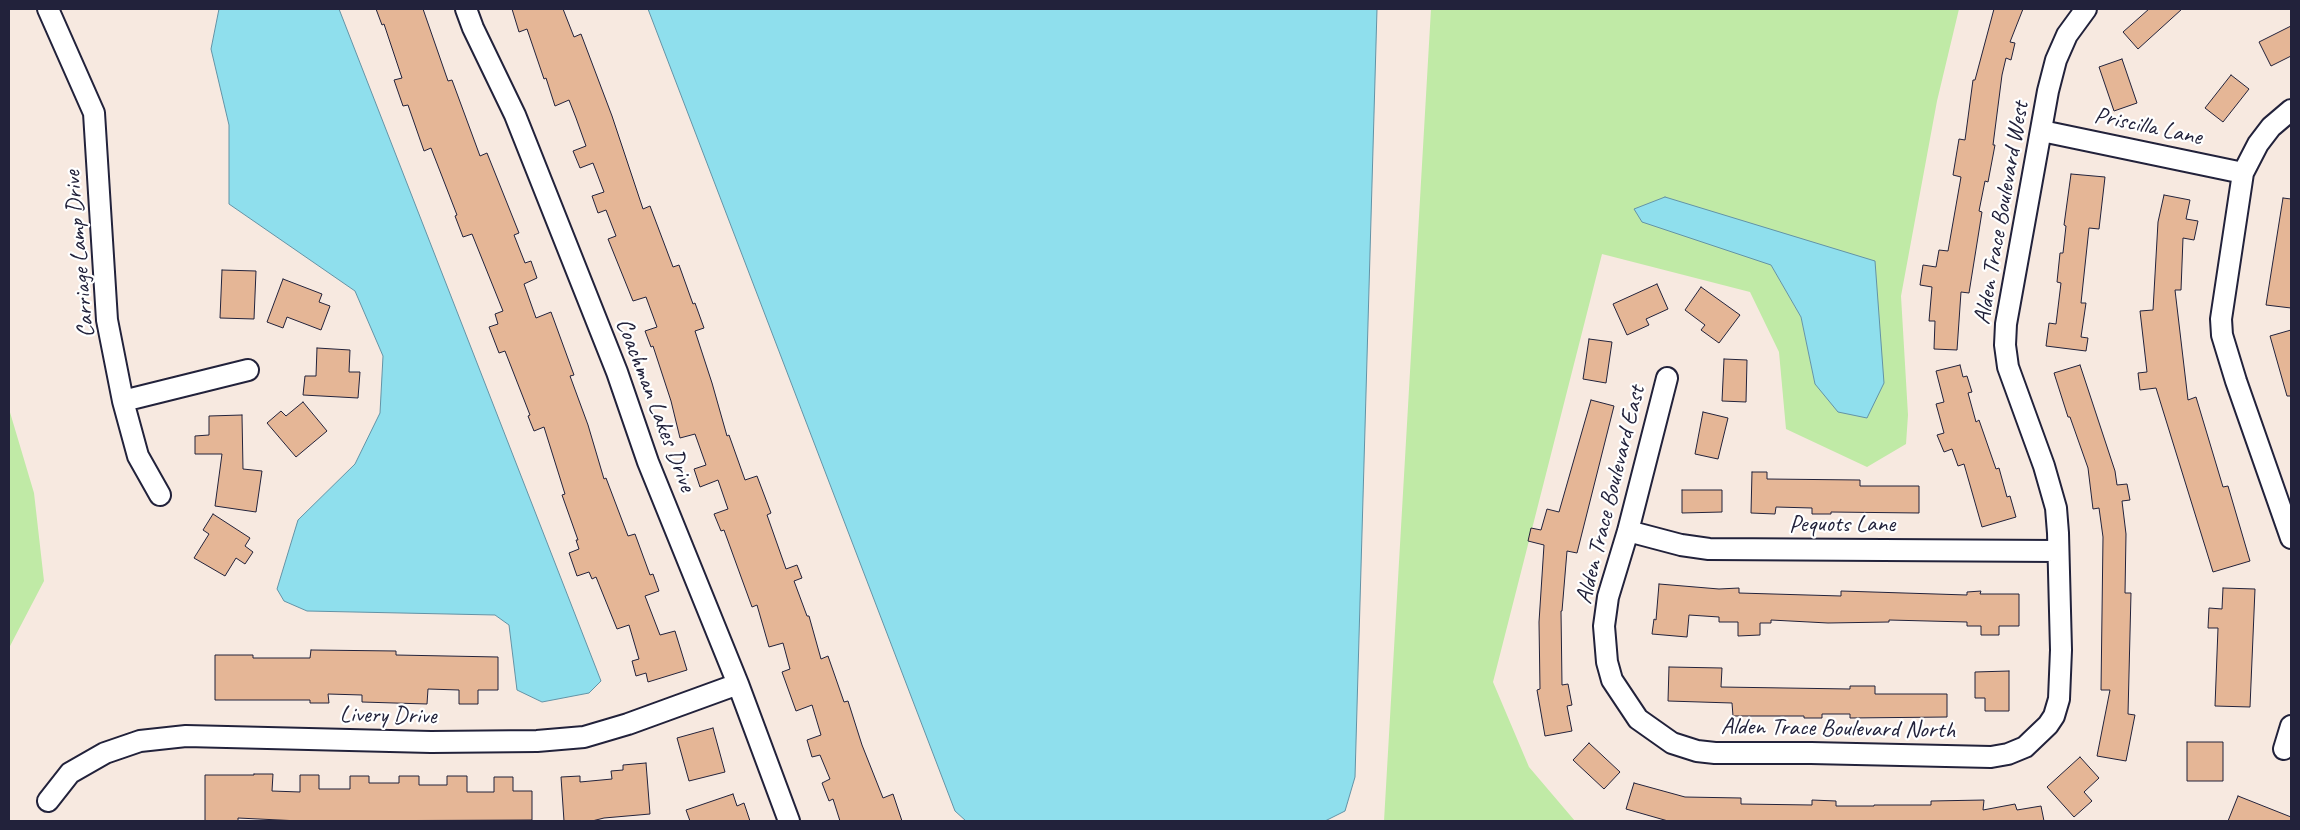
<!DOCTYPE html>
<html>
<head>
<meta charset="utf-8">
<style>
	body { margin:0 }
	#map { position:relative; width:2300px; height:830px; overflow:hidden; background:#f7e9e0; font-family:Caveat,sans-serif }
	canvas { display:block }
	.frame { position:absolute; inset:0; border:10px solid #22223b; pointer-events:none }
</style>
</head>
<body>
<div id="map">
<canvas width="2300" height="830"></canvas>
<div class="frame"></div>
</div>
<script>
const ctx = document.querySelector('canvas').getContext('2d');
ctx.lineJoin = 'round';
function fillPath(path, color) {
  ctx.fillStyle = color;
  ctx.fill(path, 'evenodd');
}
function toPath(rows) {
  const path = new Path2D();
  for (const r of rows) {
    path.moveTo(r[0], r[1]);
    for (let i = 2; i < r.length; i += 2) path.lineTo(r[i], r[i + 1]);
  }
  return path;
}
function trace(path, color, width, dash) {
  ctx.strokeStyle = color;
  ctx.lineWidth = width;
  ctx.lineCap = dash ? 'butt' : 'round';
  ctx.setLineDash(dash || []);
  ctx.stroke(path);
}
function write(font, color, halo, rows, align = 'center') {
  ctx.font = font + ' Caveat,sans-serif';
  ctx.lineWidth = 4.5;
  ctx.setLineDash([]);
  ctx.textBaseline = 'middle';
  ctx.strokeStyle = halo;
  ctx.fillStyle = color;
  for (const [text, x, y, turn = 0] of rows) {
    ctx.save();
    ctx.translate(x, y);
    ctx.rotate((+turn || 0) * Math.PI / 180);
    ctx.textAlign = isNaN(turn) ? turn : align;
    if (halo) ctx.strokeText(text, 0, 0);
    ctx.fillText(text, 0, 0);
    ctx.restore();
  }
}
const green = toPath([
	[1431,9,1959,9,1937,101,1901,296,1908,415,1906,444,1867,467,1786,429,1779,352,1750,292,1602,254,1493,682,1529,767,1575,821,1384,821],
	[1771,265,1884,383,1815,384,1801,317],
	[9,409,34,493,44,581,9,648]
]);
const water = toPath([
	[219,9,339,9,601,681,589,693,542,702,517,690,509,625,495,615,307,611,284,601,277,589,298,520,355,464,380,413,383,356,355,291,229,204,229,125,211,49,219,9],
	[648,9,1377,9,1355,777,1345,811,1325,821,966,821,955,811,648,9],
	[1665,197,1875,261,1884,383,1867,418,1838,412,1815,384,1801,317,1771,265,1642,222,1634,209,1665,197]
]);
const building = toPath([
	[376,9,423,9,448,81,452,80,480,156,487,153,519,233,514,235,525,263,531,261,537,278,524,284,536,318,551,312,574,375,570,376,588,425,604,479,606,478,628,536,635,534,650,575,653,574,659,591,645,596,660,635,675,631,687,670,648,682,646,673,636,676,632,661,639,659,629,625,617,629,596,577,592,579,589,572,577,576,569,553,579,549,576,540,578,540,562,495,565,494,544,427,534,431,528,416,530,415,505,351,499,353,489,327,498,324,495,314,503,311,472,234,463,237,455,216,457,215,431,148,424,151,408,105,403,106,394,80,402,78,384,24,382,25,376,9],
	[512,9,563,9,574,37,581,34,612,116,643,209,650,206,673,267,679,265,693,304,695,303,704,328,695,331,712,383,727,436,729,435,745,480,757,476,771,513,767,515,786,569,797,565,802,578,794,581,807,616,809,616,821,659,828,656,844,702,848,701,862,745,883,798,893,794,902,821,840,821,833,799,829,801,822,783,830,779,820,755,812,757,807,740,821,735,812,705,796,711,782,672,790,669,783,643,769,647,757,605,752,607,724,530,721,531,714,514,728,509,718,480,700,487,694,469,706,465,695,434,680,438,671,401,653,346,651,347,645,331,657,327,646,297,633,301,608,239,616,236,606,210,598,213,592,196,604,192,593,163,580,168,573,151,586,146,576,118,569,100,555,106,546,78,544,79,527,29,519,32,512,9],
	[1994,9,2023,9,2010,42,2015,43,2011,60,2006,58,2002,75,1993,145,1995,145,1988,182,1985,181,1979,211,1982,212,1969,293,1961,292,1957,350,1934,349,1935,321,1929,321,1932,287,1920,285,1923,265,1936,267,1939,250,1948,251,1961,177,1953,175,1959,139,1965,140,1973,80,1975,80,1994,9],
	[2149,9,2182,9,2138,49,2123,32,2149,9],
	[2291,26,2291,56,2271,66,2259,42,2291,26],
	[2122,59,2137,103,2114,111,2099,67,2122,59],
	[2231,75,2249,89,2223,122,2205,108,2231,75],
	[2071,174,2105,177,2099,229,2089,228,2081,303,2086,303,2081,337,2088,338,2086,351,2046,346,2049,323,2056,324,2061,283,2057,282,2060,253,2063,253,2066,226,2064,225,2071,174],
	[2164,195,2190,200,2186,219,2198,221,2194,240,2183,238,2181,290,2175,290,2188,400,2196,397,2223,487,2228,486,2250,561,2213,572,2156,388,2140,390,2138,373,2147,372,2140,311,2153,310,2158,222,2164,195],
	[2283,198,2291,199,2291,308,2266,305,2283,198],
	[222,270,256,271,254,319,220,318,222,270],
	[283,279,322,294,319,302,330,306,321,330,287,317,283,328,267,322,283,279],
	[1657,284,1668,309,1646,319,1649,325,1627,335,1613,304,1657,284],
	[1701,287,1740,315,1719,343,1701,330,1705,325,1685,310,1701,287],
	[2291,330,2291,396,2287,396,2270,336,2291,330],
	[1589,339,1612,342,1606,383,1583,379,1589,339],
	[317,348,350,350,349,372,360,372,358,398,303,395,305,376,316,376,317,348],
	[1724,359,1747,360,1746,402,1722,401,1724,359],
	[1960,365,1963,377,1967,376,1972,392,1968,393,1976,422,1979,420,1996,469,1999,468,2007,497,2010,496,2016,517,1982,527,1964,464,1958,466,1952,449,1944,452,1937,435,1944,433,1936,404,1944,402,1936,371,1960,365],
	[2080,365,2115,471,2117,485,2127,484,2130,500,2122,501,2126,534,2125,593,2131,593,2128,714,2135,715,2126,761,2097,756,2110,690,2101,690,2103,537,2099,508,2093,509,2088,468,2070,417,2068,417,2054,373,2080,365],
	[1591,400,1614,406,1577,553,1567,551,1562,611,1561,611,1562,685,1568,684,1572,705,1567,706,1572,731,1545,736,1537,690,1540,689,1539,622,1544,545,1528,541,1531,528,1541,530,1547,509,1559,512,1591,400],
	[303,402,327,431,296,457,267,423,281,411,286,416,303,402],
	[1703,412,1728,418,1718,459,1695,454,1703,412],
	[242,415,243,469,262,471,256,512,215,506,222,454,195,454,195,436,209,435,209,416,242,415],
	[1752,472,1767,472,1767,479,1860,480,1860,486,1919,486,1919,513,1831,512,1831,514,1812,514,1812,508,1776,507,1775,514,1751,513,1752,472],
	[1682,490,1722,490,1722,512,1682,513,1682,490],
	[213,514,250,538,245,546,253,552,245,564,236,558,225,576,194,558,209,534,203,530,213,514],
	[1659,584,1719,589,1739,588,1739,593,1841,596,1841,591,1967,595,1967,592,1981,591,1980,594,2019,594,2019,626,1999,626,1999,635,1981,635,1981,626,1967,626,1967,622,1889,620,1889,622,1828,623,1771,620,1771,623,1760,623,1760,635,1738,636,1738,622,1719,622,1719,617,1689,615,1687,637,1652,634,1654,619,1656,620,1659,584],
	[2223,588,2255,589,2250,707,2215,706,2218,628,2208,628,2209,608,2222,609,2223,588],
	[311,650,396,651,396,655,498,657,498,690,478,690,478,704,459,704,459,690,428,689,427,704,362,702,362,695,328,694,329,703,310,703,310,700,215,700,215,655,253,655,253,658,310,658,311,650],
	[1669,667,1722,668,1721,687,1850,689,1850,686,1875,686,1875,694,1947,694,1947,717,1850,718,1850,714,1822,714,1822,718,1804,718,1804,716,1733,716,1732,703,1668,701,1669,667],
	[2009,671,2009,711,1985,711,1985,698,1975,698,1975,672,2009,671],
	[713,728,725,772,689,781,677,738,713,728],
	[2187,742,2223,742,2223,781,2187,781,2187,742],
	[1589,743,1620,772,1604,789,1573,760,1589,743],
	[2080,757,2099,778,2084,792,2092,801,2074,817,2047,787,2080,757],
	[646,763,650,814,604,818,592,821,564,821,561,777,580,776,580,782,612,779,611,771,623,770,623,765,646,763],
	[254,774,273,774,272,791,300,792,300,775,319,775,319,789,350,789,350,776,369,776,369,783,399,783,399,776,419,776,419,785,447,785,447,776,467,776,467,792,494,792,494,777,513,777,513,791,532,791,532,820,300,821,238,818,238,821,205,821,205,775,254,775,254,774],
	[1634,783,1685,797,1741,798,1741,804,1812,805,1812,800,1836,801,1836,806,1874,806,1874,805,1931,805,1931,801,1984,800,1983,810,2015,804,2017,810,2041,806,2044,821,1668,821,1626,809,1634,783],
	[733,794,737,806,744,803,750,821,690,821,686,810,733,794],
	[2238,796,2291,817,2291,821,2228,821,2238,796]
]);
const street = toPath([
	[48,9,94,113,107,320,123,401,138,456,160,495],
	[466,9,473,28,515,115,617,372,648,462,738,684,789,821],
	[2291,110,2271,127,2258,144,2243,173,2221,319,2222,335,2236,381,2291,538],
	[2042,131,2243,173],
	[1667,378,1628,531,1608,597,1604,626,1607,662,1612,680,1638,719,1672,743,1697,751,1715,753,1811,753,1991,757,2008,754,2025,747,2048,725,2054,716,2059,699,2061,650,2058,533,2056,508,2044,466,2008,367,2005,345,2006,324,2048,91,2056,60,2067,35,2086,9],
	[123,401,248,370],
	[1628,531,1681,545,1709,549,2057,551],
	[2284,749,2291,726],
	[48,801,70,773,105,753,140,741,186,736,431,742,537,741,584,737,628,724,738,684]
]);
const streetNames = [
	["Priscilla Lane",2148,127,12],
	["Alden Trace Boulevard West",2002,213,-80],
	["Carriage Lamp Drive",80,254,-95],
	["Coachman Lakes Drive",655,405,69],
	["Alden Trace Boulevard East",1611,495,-76],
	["Pequots Lane",1842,525],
	["Livery Drive",388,716,1],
	["Alden Trace Boulevard North",1838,729,1]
];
fillPath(green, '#c0eaa6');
fillPath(water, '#8fdfed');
trace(water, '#6393a6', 1);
fillPath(building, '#e5b696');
trace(building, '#22223b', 1);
trace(street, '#22223b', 24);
trace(street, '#fff', 20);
write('24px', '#22223b', '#fff', streetNames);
</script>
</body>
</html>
